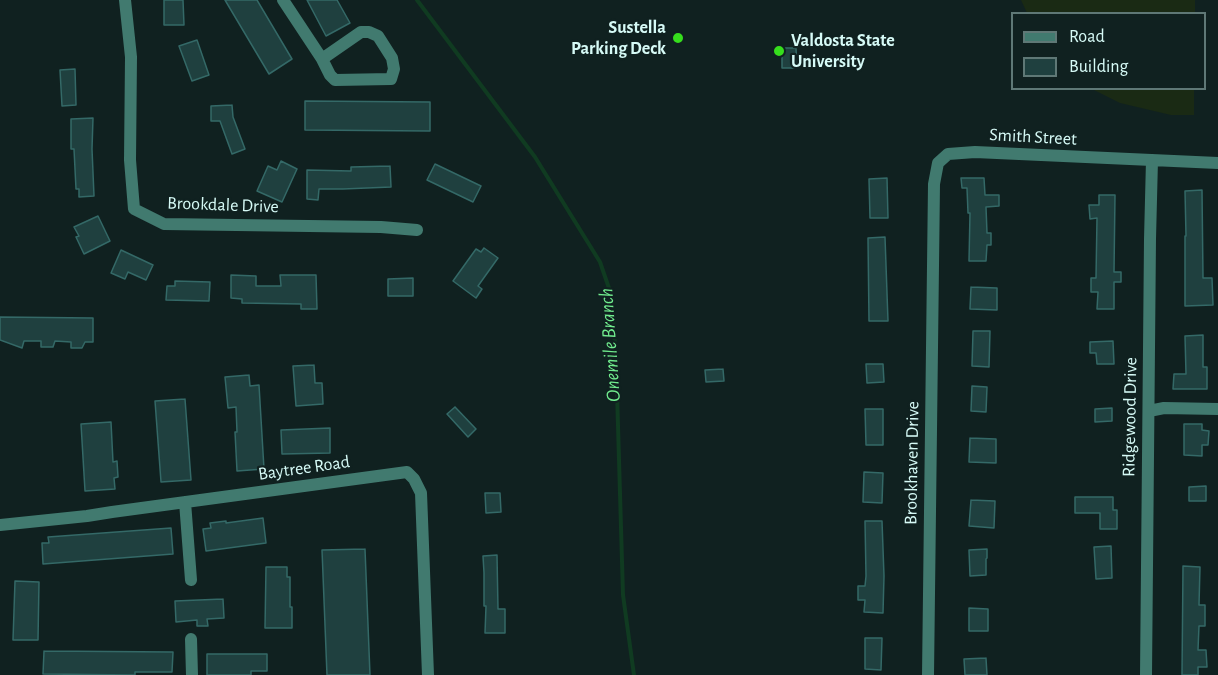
<!DOCTYPE html>
<html>
<head>
<meta charset="utf-8">
<style>
	body { margin:0 }
	#map { position:relative; width:1218px; height:675px; overflow:hidden; background:#102120; font-family:"Alegreya Sans",sans-serif }
	canvas { display:block }
	.legend { position:absolute; left:1011px; top:12px; width:195px; height:78px; box-sizing:border-box; background:#102120; border:2px solid #5f7876; margin:0; padding:8px 10px; list-style:none; font-size:18px; color:#d6faf6 }
	.legend li { display:flex; align-items:center; gap:12px; height:30px }
	.legend b { width:30px; border:2px solid #5f7876 }
</style>
</head>
<body>
<div id="map">
<canvas width="1218" height="675"></canvas>
<ul class="legend">
<li><b style="height:8px;background:#417a6f"></b>Road</li>
<li><b style="height:16px;background:#1f403f"></b>Building</li>
</ul>
</div>
<script>
const ctx = document.querySelector('canvas').getContext('2d');
ctx.lineJoin = 'round';
function fillPath(path, color) {
  ctx.fillStyle = color;
  ctx.fill(path, 'evenodd');
}
function toPath(rows) {
  const path = new Path2D();
  for (const r of rows) {
    path.moveTo(r[0], r[1]);
    for (let i = 2; i < r.length; i += 2) path.lineTo(r[i], r[i + 1]);
  }
  return path;
}
function trace(path, color, width, dash) {
  ctx.strokeStyle = color;
  ctx.lineWidth = width;
  ctx.lineCap = dash ? 'butt' : 'round';
  ctx.setLineDash(dash || []);
  ctx.stroke(path);
}
function write(font, color, halo, rows, align = 'center') {
  ctx.font = font + ' "Alegreya Sans",sans-serif';
  ctx.lineWidth = 4.5;
  ctx.setLineDash([]);
  ctx.textBaseline = 'middle';
  ctx.strokeStyle = halo;
  ctx.fillStyle = color;
  for (const [text, x, y, turn = 0] of rows) {
    ctx.save();
    ctx.translate(x, y);
    ctx.rotate((+turn || 0) * Math.PI / 180);
    ctx.textAlign = isNaN(turn) ? turn : align;
    if (halo) ctx.strokeText(text, 0, 0);
    ctx.fillText(text, 0, 0);
    ctx.restore();
  }
}
const green = toPath([
	[1021,0,1195,0,1195,13,1027,13],
	[1092,89,1194,89,1194,115,1171,115,1120,103]
]);
const stream = toPath([
	[417,0,535,157,600,262,611,294,616,358,623,595,634,675]
]);
const building = toPath([
	[164,0,183,0,184,25,164,25,164,0],
	[225,0,257,0,292,59,269,74,225,0],
	[307,0,337,0,350,23,326,36,307,0],
	[197,40,209,75,192,81,179,46,197,40],
	[782,48,796,48,797,68,782,68,782,48],
	[75,69,76,105,62,106,60,70,75,69],
	[305,101,430,102,430,131,305,130,305,101],
	[232,105,233,117,245,149,232,154,220,121,211,121,211,106,232,105],
	[93,118,92,149,94,196,79,197,79,189,76,189,74,149,71,149,71,119,93,118],
	[281,161,297,169,282,202,257,191,268,166,277,170,281,161],
	[435,164,481,186,473,202,427,180,435,164],
	[390,166,391,187,343,189,319,189,318,200,307,199,307,170,351,171,351,167,390,166],
	[887,178,888,218,870,218,869,179,887,178],
	[961,178,984,178,985,195,999,195,999,206,986,207,987,233,991,233,991,245,987,245,986,261,969,261,970,213,968,213,967,188,962,188,961,178],
	[1202,190,1203,278,1212,278,1213,305,1185,306,1185,236,1186,236,1185,191,1202,190],
	[1099,195,1115,195,1114,272,1121,272,1121,282,1114,282,1114,309,1097,309,1098,292,1091,292,1091,278,1096,278,1097,218,1090,219,1089,205,1099,205,1099,195],
	[98,216,110,241,84,254,76,237,79,236,74,227,98,216],
	[885,237,888,321,869,321,868,238,885,237],
	[484,248,498,258,478,286,482,289,476,298,453,281,476,249,481,252,484,248],
	[121,250,153,265,146,280,128,272,125,279,111,273,121,250],
	[231,275,256,276,256,286,281,286,280,275,316,275,317,309,301,309,301,304,242,303,242,299,231,298,231,275],
	[413,278,413,296,388,296,388,279,413,278],
	[175,281,210,282,209,301,166,300,167,286,175,286,175,281],
	[971,287,997,288,997,310,970,309,971,287],
	[0,317,93,318,93,342,85,342,82,348,71,348,71,342,55,341,53,347,41,347,41,341,24,341,22,348,0,340,0,317],
	[973,331,990,331,989,367,972,366,973,331],
	[1203,335,1203,367,1207,367,1207,389,1173,389,1174,374,1186,374,1185,336,1203,335],
	[1113,341,1114,364,1097,364,1096,353,1090,353,1090,342,1113,341],
	[866,364,883,364,884,382,867,383,866,364],
	[314,365,315,383,322,383,323,404,296,406,293,366,314,365],
	[723,369,724,381,706,382,705,370,723,369],
	[249,375,250,386,259,385,264,469,237,471,235,432,237,432,236,407,228,408,225,377,249,375],
	[972,386,987,387,986,412,971,411,972,386],
	[185,399,191,480,161,482,155,401,185,399],
	[455,407,476,429,468,437,447,414,455,407],
	[1112,408,1112,421,1095,422,1095,409,1112,408],
	[865,409,883,409,883,445,866,445,865,409],
	[111,422,113,462,117,461,118,477,114,478,115,489,85,491,81,424,111,422],
	[1184,424,1202,424,1202,430,1209,431,1208,445,1202,445,1202,456,1184,455,1184,424],
	[330,428,330,453,282,454,281,430,330,428],
	[970,438,996,439,996,463,969,462,970,438],
	[864,472,883,473,882,503,863,502,864,472],
	[1206,486,1206,501,1189,501,1189,487,1206,486],
	[485,493,500,493,501,512,486,513,485,493],
	[1075,497,1113,497,1113,510,1117,510,1117,529,1100,529,1100,513,1075,513,1075,497],
	[971,500,995,501,994,528,969,526,971,500],
	[263,518,266,543,206,551,203,529,211,528,210,523,226,521,226,523,263,518],
	[865,521,882,521,884,576,883,613,864,612,865,600,858,600,858,586,865,586,866,576,865,521],
	[171,528,173,554,43,564,42,543,49,543,48,537,171,528],
	[1111,546,1112,578,1096,579,1094,547,1111,546],
	[365,549,370,675,327,675,322,550,365,549],
	[987,549,987,558,986,559,986,575,970,576,969,550,987,549],
	[497,555,498,609,505,609,505,633,485,633,486,606,484,606,484,573,483,556,497,555],
	[1183,566,1200,567,1199,605,1205,605,1205,626,1199,626,1198,650,1206,650,1207,667,1198,667,1198,675,1182,675,1183,566],
	[266,567,287,567,287,577,290,577,290,607,292,607,292,628,265,628,266,567],
	[15,581,39,582,38,640,13,640,15,581],
	[223,599,224,618,207,619,208,626,197,626,197,620,176,622,175,601,223,599],
	[969,608,988,609,988,631,969,631,969,608],
	[865,638,882,638,881,670,865,669,865,638],
	[44,651,173,652,172,672,135,672,135,675,43,674,44,651],
	[207,654,267,654,267,671,251,671,251,675,207,675,207,654],
	[986,658,987,675,965,675,964,659,986,658]
]);
const minor = toPath([
	[125,0,131,57,130,160,134,209,164,224,381,227,417,230],
	[283,0,322,59,330,75,335,80,391,79,394,69,392,58,378,36,369,32,361,32,322,59],
	[1149,411,1164,408,1218,409],
	[185,502,191,580],
	[0,525,87,516,112,512,407,472,414,479,421,493,428,675],
	[191,639,192,675],
	[928,675,934,184,938,163,948,154,975,152,1218,163],
	[1146,675,1150,239,1152,160]
]);
const markers = [
	[678,38,6,"#36de1d"],
	[779,51,6,"#36de1d"]
];
const poiNames = [
	["Sustella",666,28],
	["Parking Deck",666,49],
	["Valdosta State",791,41,"left"],
	["University",791,62,"left"]
];
const streetNames = [
	["Smith Street",1033,137,3],
	["Brookdale Drive",223,205,2],
	["Ridgewood Drive",1130,417,-89],
	["Brookhaven Drive",912,463,-89],
	["Baytree Road",304,468,-8]
];
const waterNames = [
	["Onemile Branch",610,345,-94]
];
fillPath(green, '#1a2a14');
trace(stream, '#103b21', 4);
fillPath(building, '#1f403f');
trace(building, '#346967', 1.5);
trace(minor, '#417a6f', 12);
for (const [x, y, r, color] of markers) {
  const dot = new Path2D();
  dot.arc(x, y, r, 0, 2 * Math.PI);
  ctx.fillStyle = color;
  ctx.fill(dot);
  trace(dot, '#102120', 2);
}
write('bold 18px', '#d6faf6', '#102120', poiNames, 'right');
write('18px', '#d6faf6', '#102120', streetNames);
write('italic 20px', '#71ec8e', '#102120', waterNames);
</script>
</body>
</html>
